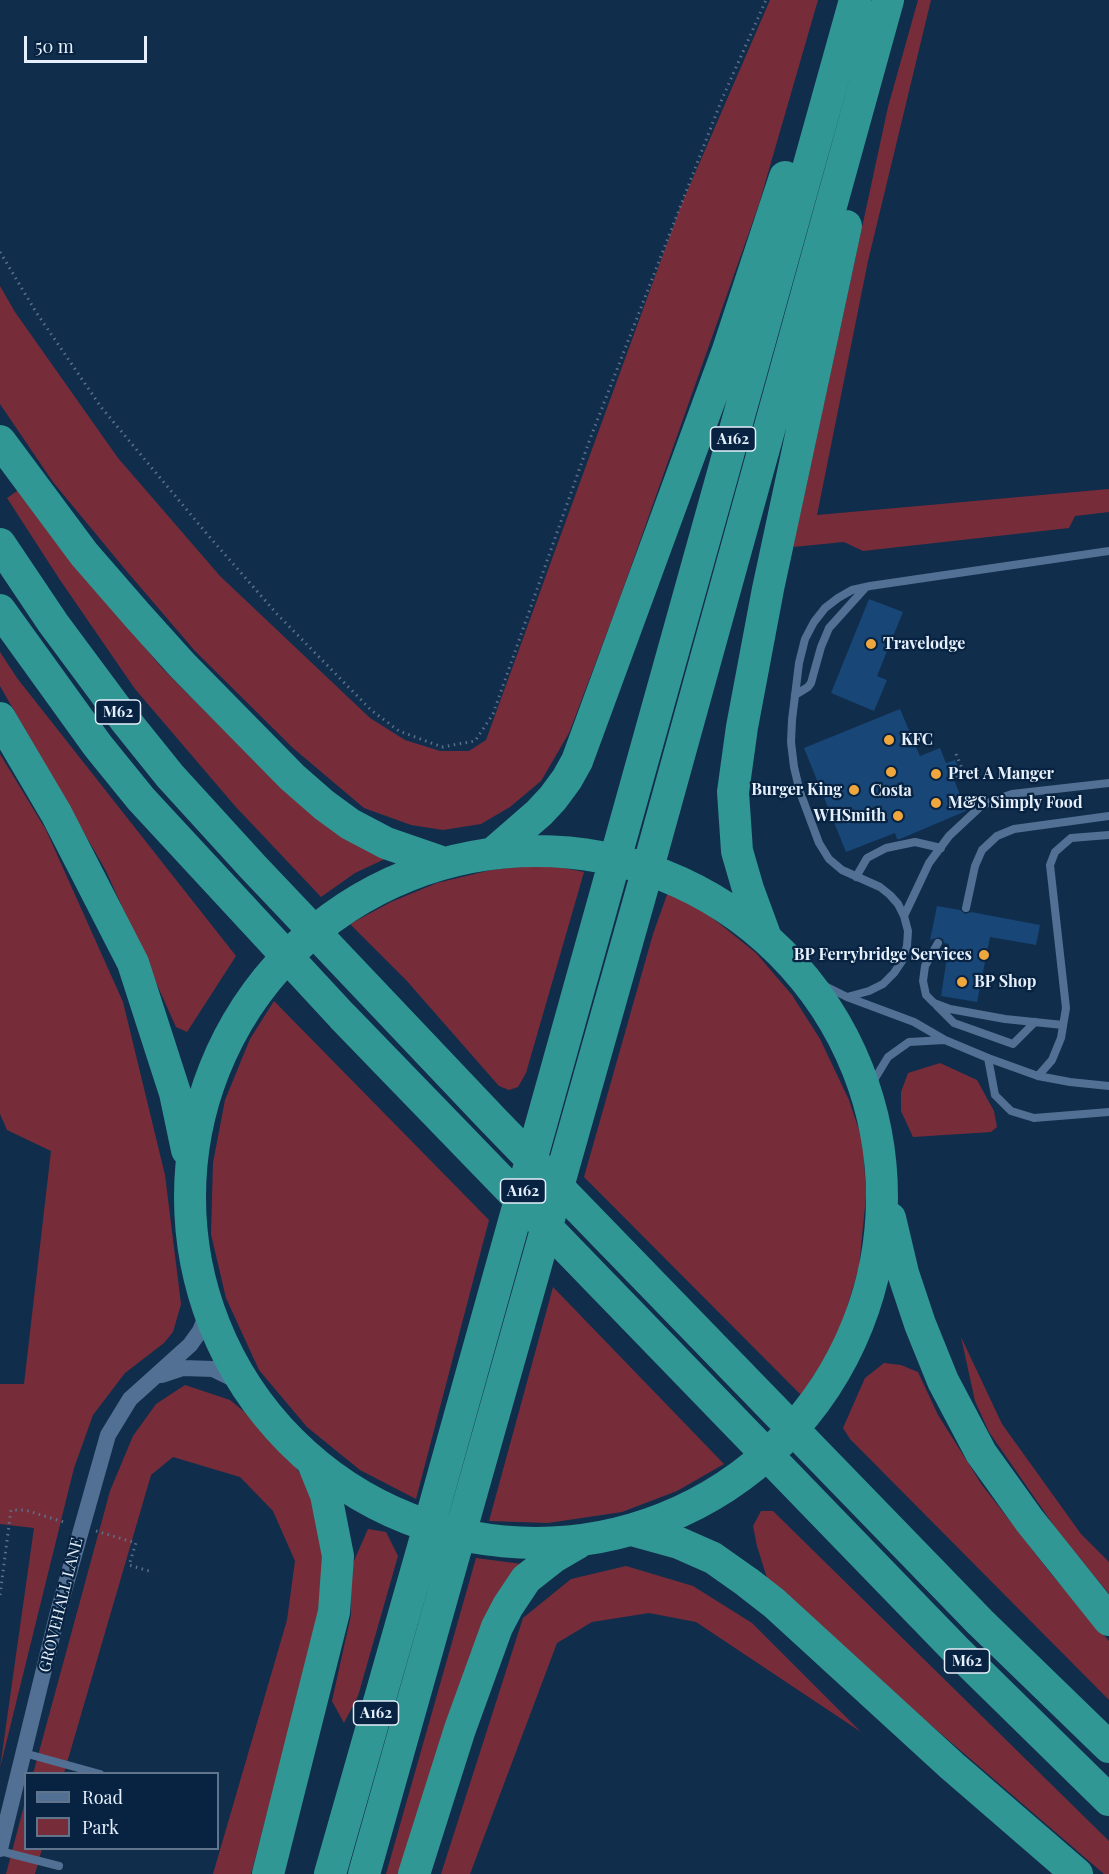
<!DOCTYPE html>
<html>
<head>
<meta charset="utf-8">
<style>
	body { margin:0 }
	#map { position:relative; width:1109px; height:1874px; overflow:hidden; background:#112d4c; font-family:"Playfair Display",serif }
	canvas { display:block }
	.legend { position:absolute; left:24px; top:1772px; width:195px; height:78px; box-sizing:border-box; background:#072341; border:2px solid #60758c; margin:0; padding:8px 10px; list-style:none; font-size:18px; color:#e6f0fc }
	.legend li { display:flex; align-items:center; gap:12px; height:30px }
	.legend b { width:30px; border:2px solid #60758c }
	.scale { position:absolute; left:24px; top:36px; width:123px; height:27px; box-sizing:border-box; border:3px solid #e6f0fc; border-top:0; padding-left:8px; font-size:18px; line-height:21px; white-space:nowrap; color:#e6f0fc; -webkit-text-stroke:4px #072341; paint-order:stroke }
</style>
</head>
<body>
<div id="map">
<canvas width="1109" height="1874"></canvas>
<ul class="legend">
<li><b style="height:8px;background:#527093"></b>Road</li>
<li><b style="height:16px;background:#772d39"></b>Park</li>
</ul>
<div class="scale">50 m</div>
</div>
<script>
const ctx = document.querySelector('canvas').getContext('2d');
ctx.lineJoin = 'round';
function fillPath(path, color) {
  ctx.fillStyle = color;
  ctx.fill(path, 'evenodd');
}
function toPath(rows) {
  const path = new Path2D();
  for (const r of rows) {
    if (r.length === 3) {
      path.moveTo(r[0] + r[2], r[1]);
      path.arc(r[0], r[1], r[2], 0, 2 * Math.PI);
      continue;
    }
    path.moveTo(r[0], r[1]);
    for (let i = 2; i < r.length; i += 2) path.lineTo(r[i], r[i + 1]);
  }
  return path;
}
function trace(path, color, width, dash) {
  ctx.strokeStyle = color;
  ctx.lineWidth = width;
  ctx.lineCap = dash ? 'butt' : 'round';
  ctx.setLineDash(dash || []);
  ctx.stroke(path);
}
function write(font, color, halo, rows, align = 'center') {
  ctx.font = font + ' "Playfair Display",serif';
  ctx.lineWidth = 4.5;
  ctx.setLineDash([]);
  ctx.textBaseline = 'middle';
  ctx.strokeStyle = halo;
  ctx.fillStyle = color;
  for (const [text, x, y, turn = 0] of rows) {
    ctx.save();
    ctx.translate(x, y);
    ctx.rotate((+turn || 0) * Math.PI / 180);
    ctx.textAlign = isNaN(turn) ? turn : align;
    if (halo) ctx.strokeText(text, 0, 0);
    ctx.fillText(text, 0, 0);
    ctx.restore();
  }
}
const green = toPath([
	[770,0,818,0,759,204,617,606,569,733,541,781,510,807,481,824,443,830,411,825,364,808,293,748,195,651,124,568,53,482,0,404,0,286,15,312,118,458,220,576,370,718,405,740,440,751,469,751,486,740,680,208],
	[918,0,931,0,868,261,817,515,1109,489,1109,512,1075,516,1069,528,863,551,844,542,793,547,888,107],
	[20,489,89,581,163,669,219,725,387,858,355,873,321,897,235,806,135,689,60,580,7,498],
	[0,652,17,678,236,956,187,1032,176,1027,106,871,0,686],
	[0,754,46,830,123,1002,165,1175,181,1304,173,1332,164,1343,125,1373,93,1415,74,1468,0,1768,34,1528,0,1524,0,1384,24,1384,51,1151,7,1130,0,1114],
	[544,864,584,872,526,1073,518,1087,509,1090,499,1086,406,980,350,924,391,902,437,883,491,870],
	[668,892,710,916,756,953,792,995,820,1039,849,1100,863,1142,866,1196,859,1267,838,1338,801,1395,584,1177,653,934],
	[274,1001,489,1220,416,1499,360,1470,307,1427,259,1370,226,1298,211,1234,213,1163,225,1100,250,1039],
	[940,1063,977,1080,994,1111,997,1127,991,1132,913,1137,901,1111,901,1092,908,1073],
	[553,1287,724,1464,677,1491,622,1512,548,1523,489,1521],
	[961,1337,1002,1424,1081,1534,1109,1562,1109,1594,1057,1530,989,1432,975,1401],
	[884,1363,901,1365,918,1372,938,1415,982,1485,1052,1575,1109,1641,1109,1700,850,1439,843,1428,865,1378],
	[185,1385,230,1400,276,1438,303,1478,316,1511,329,1560,321,1610,251,1874,213,1874,287,1620,295,1561,273,1511,240,1477,173,1457,151,1475,64,1773,33,1774,110,1491,133,1436,156,1404],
	[761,1511,773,1511,1109,1841,1109,1874,1104,1874,796,1609,767,1578,757,1546,753,1526],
	[368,1529,386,1532,398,1556,358,1696,344,1723,332,1701,351,1615,350,1570],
	[476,1558,522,1564,471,1652,399,1874,386,1874],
	[626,1566,693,1586,752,1623,861,1732,696,1622,649,1613,592,1622,557,1643,470,1874,441,1874,523,1618,571,1579],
	[25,1802,26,1848,42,1849,35,1874,6,1874]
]);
const building = toPath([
	[869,599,903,612,877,676,887,680,874,711,831,693],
	[900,709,920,756,940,748,946,763,955,760,960,771,952,774,966,811,900,839,897,839,895,833,846,852,804,748],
	[937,906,960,910,965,914,971,912,1040,925,1036,945,990,937,977,1002,941,996,949,944,944,943,943,939,939,937,930,940]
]);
const path = toPath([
	[0,252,36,312,101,407,207,534,277,614,371,710,399,731,442,747,475,741,493,714,590,439,722,99,766,0],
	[956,754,964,773,956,775,958,779],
	[96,1531,136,1543,129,1565,149,1571],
	[0,1595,11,1510,25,1510,67,1523]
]);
const lane = toPath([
	[795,695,808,687,811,683,821,647,829,628,866,587],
	[856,877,867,858,886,848,915,842,941,848],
	[966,908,975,866,982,850,997,836,1014,829,1109,816],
	[904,916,929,863,949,836,980,807,994,800,1012,794,1109,783],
	[938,943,925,966,923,981,926,995,934,1003,950,1009,1005,1019,1063,1025],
	[808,982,827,987,847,997,869,991,883,984,894,973,902,961,907,946,908,931,904,916,898,904,890,895,880,887,842,870,829,859,819,843,800,792,794,767,791,742,792,720,799,663,805,639,814,622,825,608,838,598,852,590,870,586,1109,551],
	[847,997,914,1022,945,1040,988,1058,1038,1076,1070,1082,1109,1086],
	[937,1006,954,1023,1013,1044,1035,1022],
	[988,1058,995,1095,1011,1111,1034,1118,1109,1112],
	[1038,1076,1052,1060,1061,1038,1066,1008,1050,865,1055,852,1071,838,1109,835],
	[871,1106,874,1080,888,1057,909,1042,944,1040],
	[24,1753,100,1774],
	[0,1851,59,1866]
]);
const street = toPath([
	[162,1375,183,1368,213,1369,246,1385],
	[0,1849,58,1612,108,1435,130,1399,190,1345,200,1331,209,1309]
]);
const highway = toPath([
	[0,441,84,554,137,615,182,665,292,777,324,805,350,824,386,843,444,863],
	[0,544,53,623,125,720,170,776,253,867,493,1120,980,1622,1109,1747],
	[0,610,98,746,141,799,342,1016,955,1649,1109,1800],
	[0,718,56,813,133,963,175,1093,187,1150],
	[536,1197,346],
	[493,853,539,813,553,798,567,779,577,761,728,350,785,177],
	[766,938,748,889,737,851,733,792,742,727,768,589,846,226],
	[890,1218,903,1273,920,1324,943,1381,981,1453,1029,1520,1109,1620],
	[632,1530,679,1543,713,1558,747,1582,774,1603,952,1766,1077,1874],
	[268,1874,334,1612,338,1556,326,1495,313,1463],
	[330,1874,422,1551,855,0],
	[364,1874,643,886,888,0],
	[414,1874,460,1729,497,1627,508,1606,526,1579,554,1557,578,1543]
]);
const markers = [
	[871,644,6,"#efa73d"],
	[889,740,6,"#efa73d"],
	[891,772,6,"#efa73d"],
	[936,774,6,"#efa73d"],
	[854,790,6,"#efa73d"],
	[936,803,6,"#efa73d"],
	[898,816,6,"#efa73d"],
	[984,955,6,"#efa73d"],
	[962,982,6,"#efa73d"]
];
const shields = [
	[733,439,45],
	[118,712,45],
	[523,1191,45],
	[967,1661,45],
	[376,1713,45]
];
const shieldNames = [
	["A162",733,439],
	["M62",118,712],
	["A162",523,1191],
	["M62",967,1661],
	["A162",376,1713]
];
const poiNames = [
	["Travelodge",883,644],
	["KFC",901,740],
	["Pret A Manger",948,774],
	["Burger King",842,790,"right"],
	["Costa",891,791,"center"],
	["M&S Simply Food",948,803],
	["WHSmith",886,816,"right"],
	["BP Ferrybridge Services",972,955,"right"],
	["BP Shop",974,982]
];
const streetNames = [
	["GROVEHALL LANE",61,1605,-76]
];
fillPath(green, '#772d39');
fillPath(building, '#174677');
trace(path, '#5a7088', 3, [1.5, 4.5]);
trace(lane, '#527093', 8);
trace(street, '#527093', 16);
trace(highway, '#309794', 32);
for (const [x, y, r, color] of markers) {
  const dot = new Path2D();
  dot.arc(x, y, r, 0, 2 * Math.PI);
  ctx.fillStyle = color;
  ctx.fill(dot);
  trace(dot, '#072341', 2);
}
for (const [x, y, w] of shields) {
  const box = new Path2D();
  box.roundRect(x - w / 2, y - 12, w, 24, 4.5);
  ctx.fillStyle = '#072341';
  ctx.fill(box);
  trace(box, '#e6f0fc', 1.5);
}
write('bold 15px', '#e6f0fc', null, shieldNames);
write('bold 16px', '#e6f0fc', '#072341', poiNames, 'left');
write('16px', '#e6f0fc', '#072341', streetNames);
</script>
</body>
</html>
